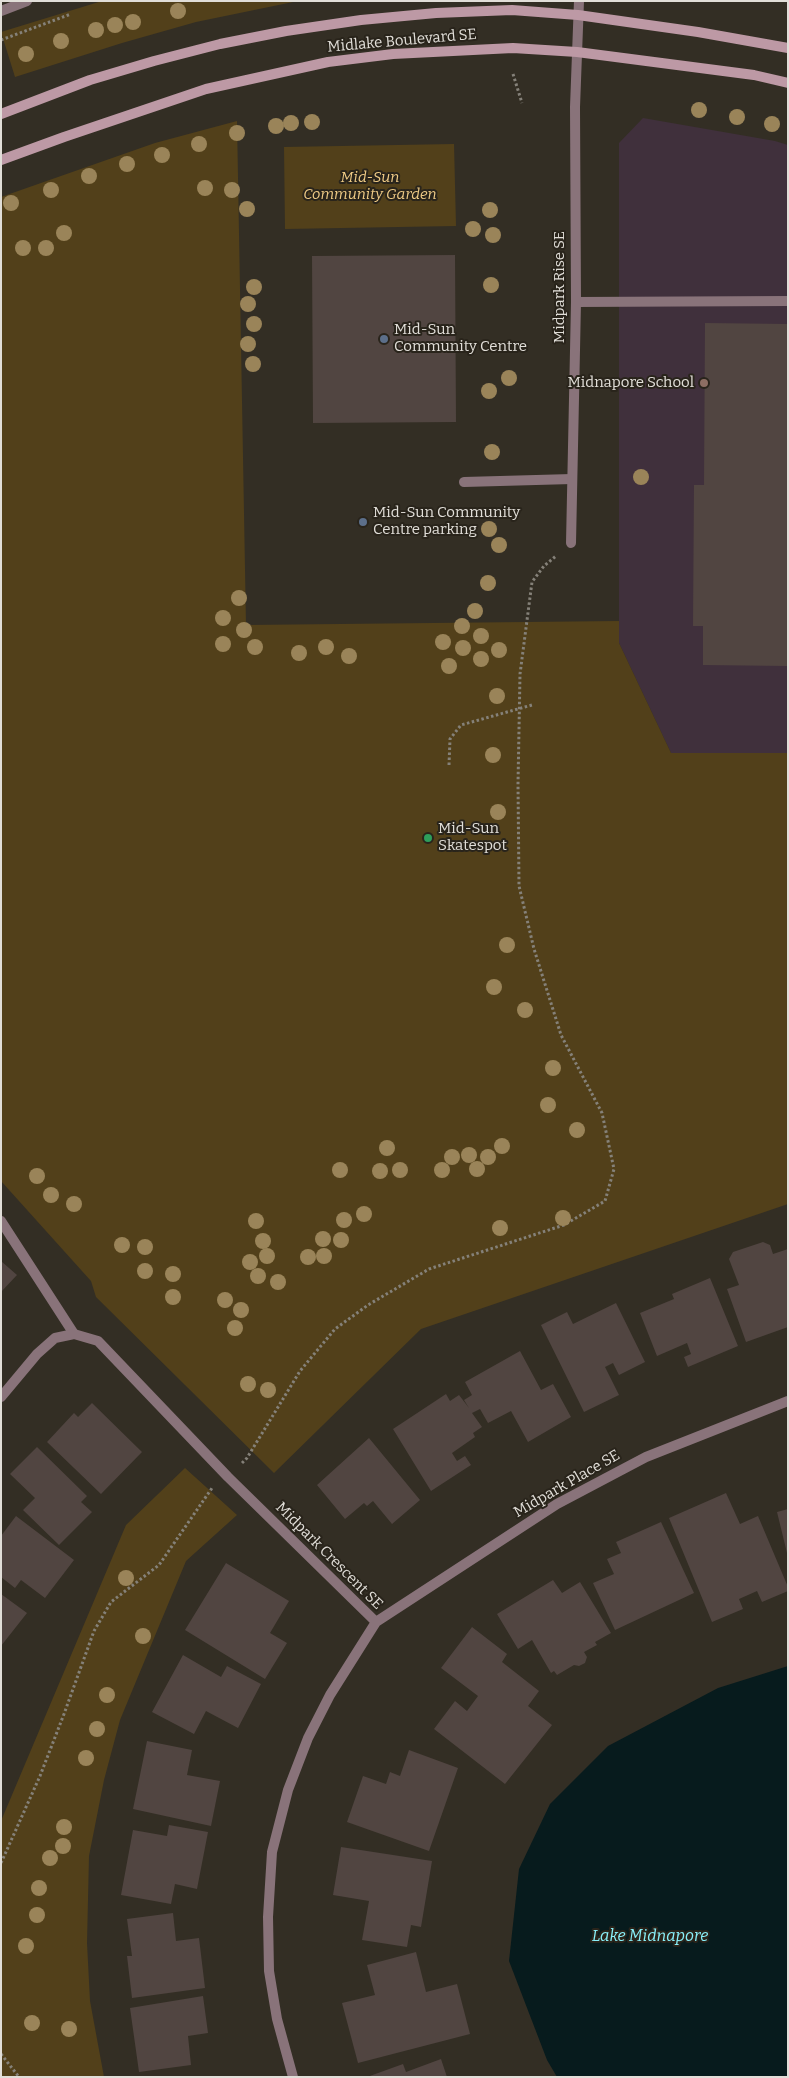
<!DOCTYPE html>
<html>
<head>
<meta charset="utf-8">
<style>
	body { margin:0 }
	#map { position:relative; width:789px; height:2078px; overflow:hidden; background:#332e24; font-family:Bitter,serif }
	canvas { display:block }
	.frame { position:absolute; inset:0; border:2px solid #e1ded8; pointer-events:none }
</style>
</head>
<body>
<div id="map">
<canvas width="789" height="2078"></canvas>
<div class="frame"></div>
</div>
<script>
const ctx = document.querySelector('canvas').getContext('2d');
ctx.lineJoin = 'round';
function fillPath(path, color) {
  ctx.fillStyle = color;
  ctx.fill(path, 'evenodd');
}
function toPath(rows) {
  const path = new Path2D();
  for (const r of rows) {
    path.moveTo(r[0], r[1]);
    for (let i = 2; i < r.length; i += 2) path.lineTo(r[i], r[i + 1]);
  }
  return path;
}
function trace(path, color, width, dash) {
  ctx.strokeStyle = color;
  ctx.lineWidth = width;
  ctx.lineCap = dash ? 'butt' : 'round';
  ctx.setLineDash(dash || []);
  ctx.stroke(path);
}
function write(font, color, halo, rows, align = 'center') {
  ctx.font = font + ' Bitter,serif';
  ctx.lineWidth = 4;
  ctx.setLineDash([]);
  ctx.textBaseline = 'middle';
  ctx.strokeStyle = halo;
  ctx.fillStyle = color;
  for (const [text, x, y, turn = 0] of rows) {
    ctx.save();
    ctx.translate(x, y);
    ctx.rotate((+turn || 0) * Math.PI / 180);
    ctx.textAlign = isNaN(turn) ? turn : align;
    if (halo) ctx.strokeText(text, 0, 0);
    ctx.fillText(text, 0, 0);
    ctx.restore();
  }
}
const education = toPath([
	[643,118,775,141,788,145,788,753,671,753,619,643,619,143]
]);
const green = toPath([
	[102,1,298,1,196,22,122,43,15,77,1,32],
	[237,121,246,625,619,621,619,643,671,753,788,753,788,1204,421,1329,274,1473,96,1297,91,1281,1,1181,1,197,155,143],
	[454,144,456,226,285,229,284,147],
	[185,1468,237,1515,186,1561,120,1720,104,1780,89,1856,87,1943,90,2001,104,2077,1,2077,1,1821,126,1525]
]);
const water = toPath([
	[788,1666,788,2077,557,2077,547,2060,509,1961,519,1869,550,1804,608,1746,718,1688]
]);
const building = toPath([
	[455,255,456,422,313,423,312,256],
	[705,323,787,324,788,666,703,665,703,626,693,626,694,485,704,485],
	[763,1242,770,1245,773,1254,788,1249,788,1327,746,1342,727,1289,739,1285,729,1259,733,1252],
	[1,1261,17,1275,1,1292],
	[710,1278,738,1346,688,1367,684,1357,691,1354,687,1343,657,1356,640,1313,674,1299,672,1294],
	[616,1303,645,1362,619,1375,613,1363,605,1367,619,1395,584,1412,541,1325,567,1312,573,1324],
	[520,1351,541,1390,553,1384,571,1417,528,1442,511,1411,488,1423,480,1409,472,1413,482,1427,473,1433,475,1437,452,1453,457,1461,465,1456,471,1465,431,1491,393,1429,446,1394,450,1401,459,1395,469,1408,464,1400,472,1395,465,1382],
	[92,1403,142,1452,101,1494,47,1442,74,1413,78,1417],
	[369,1438,420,1500,392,1524,373,1501,367,1506,364,1503,345,1519,317,1485],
	[37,1447,87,1496,81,1502,92,1512,59,1545,23,1510,35,1498,10,1474],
	[726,1493,740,1524,758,1516,788,1587,788,1591,762,1602,757,1591,739,1599,743,1609,712,1622,669,1518],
	[788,1509,788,1553,787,1553,777,1512],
	[16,1516,74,1560,45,1598,21,1580,15,1588,1,1577,1,1536],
	[661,1522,694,1593,615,1630,593,1583,614,1574,607,1559,621,1553,616,1542],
	[226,1563,289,1601,270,1633,287,1643,265,1679,185,1630],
	[553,1580,562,1593,580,1582,611,1633,595,1642,597,1645,584,1652,587,1657,585,1663,579,1666,574,1665,557,1675,554,1671,551,1673,532,1640,518,1649,497,1614],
	[1,1594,27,1613,1,1646],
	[472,1627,507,1654,502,1662,539,1691,528,1706,552,1725,505,1784,434,1729,455,1701,467,1711,478,1696,441,1668],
	[183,1655,221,1677,227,1666,261,1684,238,1728,206,1711,194,1734,152,1712],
	[147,1741,192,1750,187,1775,220,1781,211,1826,133,1809],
	[409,1750,458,1768,429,1851,347,1822,363,1776,386,1784,390,1772,400,1776],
	[169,1825,208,1832,197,1889,175,1884,171,1904,121,1895,133,1830,167,1836],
	[341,1847,432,1861,421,1927,411,1925,407,1947,362,1940,369,1901,333,1895],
	[173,1913,176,1941,199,1938,205,1988,132,1998,127,1956,132,1956,127,1919],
	[416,1952,426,1992,457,1984,470,2034,358,2063,342,2003,375,1995,367,1965],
	[203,1996,208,2033,188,2036,191,2065,139,2072,130,2008],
	[441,2059,447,2077,367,2077,403,2064,406,2072]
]);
const path = toPath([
	[1,40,71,14],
	[513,74,522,103],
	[449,765,450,739,461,725,532,705],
	[242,1463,247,1458,300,1371,335,1329,368,1305,429,1269,564,1225,605,1201,614,1169,602,1113,561,1035,534,949,519,886,518,784,520,674,532,582,544,566,556,556],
	[1,1863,40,1776,64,1714,94,1631,111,1602,159,1565,212,1488],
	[1,2054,19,2077]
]);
const lane = toPath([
	[576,302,788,301],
	[464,482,572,479],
	[1,1221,74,1334]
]);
const street = toPath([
	[1,11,27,1],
	[571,543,576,302,575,107,579,1],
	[1,1397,37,1354,55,1338,74,1334,98,1341,228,1477,376,1622,330,1695,308,1738,288,1790,272,1852,268,1917,269,1971,277,2019,293,2077],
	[376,1622,557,1504,646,1457,788,1401]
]);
const secondary = toPath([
	[1,114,90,80,154,61,220,44,286,31,361,20,436,13,512,10,578,15,698,32,788,48],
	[1,160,64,137,206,89,328,62,393,54,513,48,577,52,754,75,788,83]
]);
const trees = [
	[178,11],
	[133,22],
	[115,25],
	[96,30],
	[61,41],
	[26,54],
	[699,110],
	[737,117],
	[312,122],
	[291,123],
	[772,124],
	[276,126],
	[237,133],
	[199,144],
	[162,155],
	[127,164],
	[89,176],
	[205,188],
	[51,190],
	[232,190],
	[11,203],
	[247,209],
	[490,210],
	[473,229],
	[64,233],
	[493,235],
	[23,248],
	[46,248],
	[491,285],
	[254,287],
	[248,304],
	[254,324],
	[248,344],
	[253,364],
	[509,378],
	[489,391],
	[492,452],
	[641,477],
	[489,529],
	[499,545],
	[488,583],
	[239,598],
	[475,611],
	[223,618],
	[462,626],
	[244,630],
	[481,636],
	[443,642],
	[223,644],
	[255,647],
	[326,647],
	[463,648],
	[499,650],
	[299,653],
	[349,656],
	[481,659],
	[449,666],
	[497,696],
	[493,755],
	[498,812],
	[507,945],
	[494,987],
	[525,1010],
	[553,1068],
	[548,1105],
	[577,1130],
	[502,1146],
	[387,1148],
	[469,1155],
	[452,1157],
	[488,1157],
	[477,1169],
	[340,1170],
	[400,1170],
	[442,1170],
	[380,1171],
	[37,1176],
	[51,1195],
	[74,1204],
	[364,1214],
	[563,1218],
	[344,1220],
	[256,1221],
	[500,1228],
	[323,1239],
	[341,1240],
	[263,1241],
	[122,1245],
	[145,1247],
	[267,1256],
	[324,1256],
	[308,1257],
	[250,1262],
	[145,1271],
	[173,1274],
	[258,1276],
	[278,1282],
	[173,1297],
	[225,1300],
	[241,1310],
	[235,1328],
	[248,1384],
	[268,1390],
	[126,1578],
	[143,1636],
	[107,1695],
	[97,1729],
	[86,1758],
	[64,1827],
	[63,1846],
	[50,1858],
	[39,1888],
	[37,1915],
	[26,1946],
	[32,2023],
	[69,2029]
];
const markers = [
	[384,339,5,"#5c6f8a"],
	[704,383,5,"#8d6e63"],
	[363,522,5,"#5c6f8a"],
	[428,838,5,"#2e9e5b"]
];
const streetNames = [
	["Midlake Boulevard SE",402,41,-5],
	["Midpark Rise SE",560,287,-90],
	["Midpark Place SE",567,1484,-30],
	["Midpark Crescent SE",329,1556,45]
];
const parkNames = [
	["Mid-Sun",370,178],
	["Community Garden",370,195]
];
const poiNames = [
	["Mid-Sun",394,330],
	["Community Centre",394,347],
	["Midnapore School",694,383,"right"],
	["Mid-Sun Community",373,513],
	["Centre parking",373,530],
	["Mid-Sun",438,829],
	["Skatespot",438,846]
];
const waterNames = [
	["Lake Midnapore",650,1937]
];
fillPath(education, '#40303c');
fillPath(green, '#52401a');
fillPath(water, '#071b1d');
fillPath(building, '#514541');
trace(path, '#858179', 3, [2.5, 2.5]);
trace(lane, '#89737a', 10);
trace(street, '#89737a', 10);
trace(secondary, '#bd99a5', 10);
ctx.fillStyle = '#9a8459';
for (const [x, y] of trees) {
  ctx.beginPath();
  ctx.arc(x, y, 8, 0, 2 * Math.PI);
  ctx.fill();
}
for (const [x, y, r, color] of markers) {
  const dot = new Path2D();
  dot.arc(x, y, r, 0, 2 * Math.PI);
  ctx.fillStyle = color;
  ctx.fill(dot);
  trace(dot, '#29241b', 2);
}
write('15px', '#e1ded8', '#29241b', streetNames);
write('italic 15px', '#eeca85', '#29241b', parkNames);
write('15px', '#e1ded8', '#29241b', poiNames, 'left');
write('italic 16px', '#89f0f9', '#29241b', waterNames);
</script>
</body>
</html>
